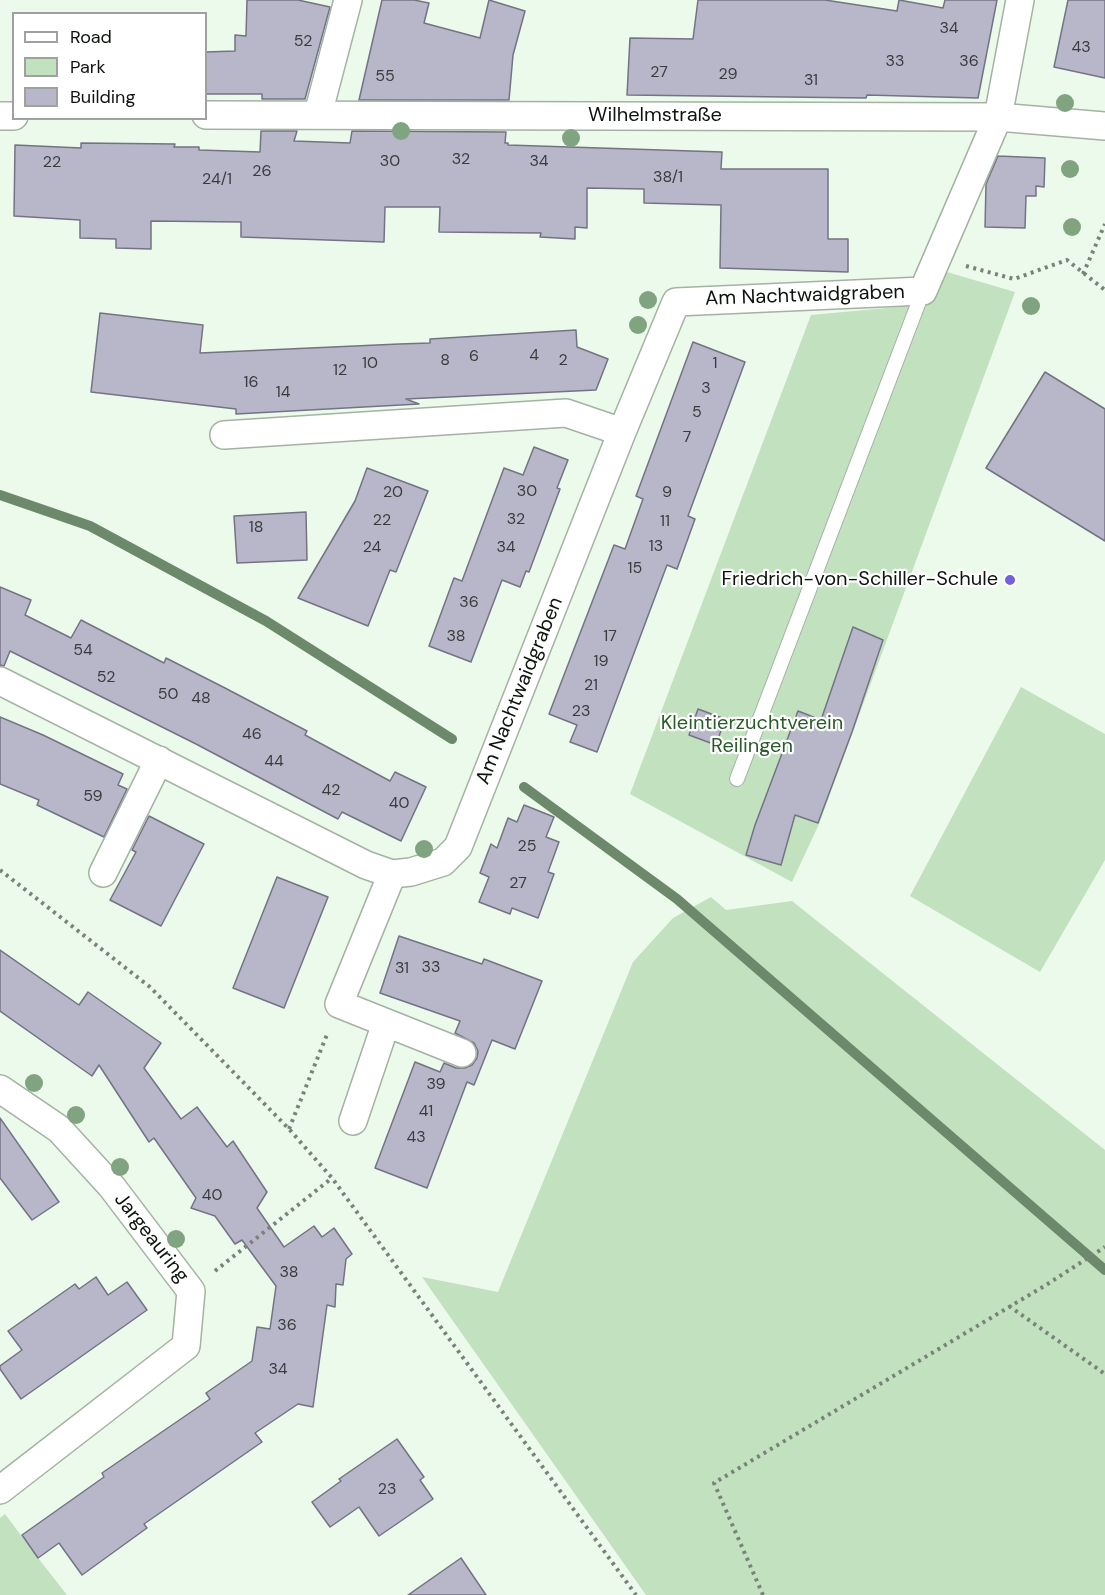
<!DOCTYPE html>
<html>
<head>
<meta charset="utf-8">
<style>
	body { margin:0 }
	#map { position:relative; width:1105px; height:1595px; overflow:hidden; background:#ebfaeb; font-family:"DM Sans",sans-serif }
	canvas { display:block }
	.legend { position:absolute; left:12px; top:12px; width:195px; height:108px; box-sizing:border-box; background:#fff; border:2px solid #9fa19f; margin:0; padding:8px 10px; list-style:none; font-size:18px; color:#0e130e }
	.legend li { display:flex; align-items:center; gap:12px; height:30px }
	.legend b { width:30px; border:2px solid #9fa19f }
</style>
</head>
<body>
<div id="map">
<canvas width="1105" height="1595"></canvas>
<ul class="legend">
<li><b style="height:8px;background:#fff"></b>Road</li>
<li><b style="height:16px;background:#c1e1bf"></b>Park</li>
<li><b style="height:16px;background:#b8b7ca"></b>Building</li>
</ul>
</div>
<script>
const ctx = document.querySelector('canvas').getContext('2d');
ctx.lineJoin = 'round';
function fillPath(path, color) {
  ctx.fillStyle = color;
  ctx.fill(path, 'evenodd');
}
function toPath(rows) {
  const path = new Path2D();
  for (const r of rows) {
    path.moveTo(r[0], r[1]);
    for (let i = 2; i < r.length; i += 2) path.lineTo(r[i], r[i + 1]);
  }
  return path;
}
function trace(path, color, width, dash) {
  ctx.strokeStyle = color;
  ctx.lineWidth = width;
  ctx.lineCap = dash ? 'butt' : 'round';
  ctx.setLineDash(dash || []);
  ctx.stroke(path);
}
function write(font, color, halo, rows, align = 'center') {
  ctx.font = font + ' "DM Sans",sans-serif';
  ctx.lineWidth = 4.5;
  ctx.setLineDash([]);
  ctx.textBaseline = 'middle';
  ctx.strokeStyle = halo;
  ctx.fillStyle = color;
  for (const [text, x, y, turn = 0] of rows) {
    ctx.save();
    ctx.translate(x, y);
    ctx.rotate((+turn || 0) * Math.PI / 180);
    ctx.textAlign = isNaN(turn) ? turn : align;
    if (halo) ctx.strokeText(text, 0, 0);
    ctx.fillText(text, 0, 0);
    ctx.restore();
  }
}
const green = toPath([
	[940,270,1015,292,819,824,792,882,630,794,811,315,908,306,925,308],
	[1021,687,1105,734,1105,860,1040,972,910,896],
	[711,897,726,910,792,901,1105,1150,1105,1595,646,1595,422,1277,498,1292,633,962,673,918],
	[5,1514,38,1558,67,1595,0,1595,0,1518]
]);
const stream = toPath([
	[0,495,90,526,266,621,452,739],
	[524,787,677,899,1105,1270]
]);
const building = toPath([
	[247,0,298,0,330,7,305,99,262,99,262,94,206,94,206,52,235,51,235,35,246,36,247,0],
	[382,0,414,0,429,3,424,23,480,38,489,0,525,11,513,55,509,100,359,100,382,0],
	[698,0,825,0,897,11,899,0,943,8,945,0,997,0,978,98,867,95,866,98,627,95,630,38,693,39,698,0],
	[1068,0,1105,0,1105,78,1054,67,1068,0],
	[261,131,297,131,294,141,350,143,352,131,506,132,505,143,508,143,508,145,722,152,721,169,828,169,828,239,848,239,848,272,720,268,721,205,644,203,644,189,587,188,587,228,575,227,575,239,540,237,541,233,439,232,440,207,385,207,384,242,241,237,241,222,151,221,151,249,116,248,116,239,80,238,80,220,14,216,15,145,81,148,81,143,175,144,174,147,199,147,199,150,260,152,261,131],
	[998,156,1045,158,1044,187,1036,186,1036,196,1026,196,1025,228,985,227,986,184,998,156],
	[100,313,203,325,200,353,399,344,430,343,430,339,576,330,577,347,608,359,596,390,406,399,419,404,236,414,236,409,91,392,100,313],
	[693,342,745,362,688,516,695,519,677,569,667,565,597,752,570,742,577,725,549,714,614,545,625,549,643,499,636,496,693,342],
	[1045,372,1105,409,1105,541,986,468,1045,372],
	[534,447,568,460,557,488,560,489,529,572,526,571,520,587,502,580,471,662,429,646,454,578,462,581,504,468,523,475,534,447],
	[367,468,428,491,396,572,390,570,368,626,298,598,355,501,367,468],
	[306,512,307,560,237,563,234,516,306,512],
	[0,587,31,600,25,615,71,638,81,620,164,663,166,658,225,688,307,731,305,735,390,781,395,772,426,787,401,841,342,812,338,819,196,744,10,651,4,666,0,665,0,587],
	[853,627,883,640,852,732,818,823,795,815,781,865,746,855,755,825,798,711,821,720,853,627],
	[698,709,725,719,716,745,689,735,698,709],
	[0,717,43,735,123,774,118,785,127,789,104,837,37,805,39,800,0,784,0,717],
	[524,805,554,817,546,837,559,842,548,872,554,874,538,918,512,908,510,914,479,902,489,877,480,873,491,844,497,848,508,818,517,822,524,805],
	[149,816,204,844,161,926,110,900,136,852,132,850,149,816],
	[277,877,328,897,284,1008,233,988,277,877],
	[399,936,482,964,484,959,542,981,515,1049,492,1040,474,1085,467,1082,427,1188,375,1168,415,1062,440,1072,444,1063,456,1068,465,1068,472,1065,477,1058,478,1051,474,1043,455,1033,460,1021,380,993,399,936],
	[0,950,79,1005,88,992,161,1043,144,1068,181,1119,197,1107,227,1147,233,1141,267,1192,257,1208,284,1247,314,1226,322,1237,334,1228,352,1254,346,1259,343,1285,336,1284,335,1307,327,1305,313,1407,298,1404,255,1433,262,1442,144,1524,147,1528,82,1575,59,1543,38,1558,22,1535,104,1477,102,1473,210,1399,206,1393,252,1361,257,1327,270,1329,276,1286,242,1240,235,1244,215,1216,191,1208,196,1198,154,1138,149,1142,99,1065,92,1076,0,1011,0,950],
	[0,1118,59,1202,32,1220,0,1178,0,1118],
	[96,1277,108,1295,127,1282,147,1310,21,1399,0,1369,0,1366,22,1350,8,1331,75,1284,79,1289,96,1277],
	[397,1439,424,1477,420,1480,433,1499,379,1536,359,1507,330,1527,312,1502,341,1481,339,1479,397,1439],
	[461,1558,486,1595,408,1595,461,1558]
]);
const path = toPath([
	[966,266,1014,279,1067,260,1105,290],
	[1083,274,1105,224],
	[0,870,150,987,289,1129,332,1178,636,1595],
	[289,1129,328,1032],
	[215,1271,332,1178],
	[1009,1306,1105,1374],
	[763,1595,714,1483,1046,1285,1105,1247]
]);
const service = toPath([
	[737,779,923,291]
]);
const minor = toPath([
	[318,114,348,0],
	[206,115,998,117,1105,126],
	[0,116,14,116],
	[224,435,566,413,622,432],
	[0,681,366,865,392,874,411,872,443,862,458,847,622,432,676,302,923,291,998,117,1020,0],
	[103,873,159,760],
	[392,874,339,1004,462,1053],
	[0,1089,59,1129,112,1187,191,1291,186,1346,0,1490],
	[353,1121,386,1023]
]);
const trees = [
	[1065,103],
	[401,131],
	[571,138],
	[1070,169],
	[1072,227],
	[648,300],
	[1031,306],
	[638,325],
	[424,849],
	[34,1083],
	[76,1115],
	[120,1167],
	[176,1239]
];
const markers = [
	[1010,580,6,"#7360da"]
];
const numberNames = [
	["34",949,29],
	["52",303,42],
	["43",1081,48],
	["33",895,62],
	["36",969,62],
	["27",659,73],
	["29",728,75],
	["55",385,77],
	["31",811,81],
	["32",461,160],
	["30",390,162],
	["34",539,162],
	["22",52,163],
	["26",262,172],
	["38/1",668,178],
	["24/1",217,180],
	["4",534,356],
	["6",474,357],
	["8",445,361],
	["2",563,361],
	["10",370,364],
	["1",715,364],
	["12",340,371],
	["16",251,383],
	["3",706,389],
	["14",283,393],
	["5",697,413],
	["7",687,438],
	["30",527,492],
	["20",393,493],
	["9",667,493],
	["32",516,520],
	["22",382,521],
	["11",665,522],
	["18",256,528],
	["13",656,547],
	["24",372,548],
	["34",506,548],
	["15",635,569],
	["36",469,603],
	["38",456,637],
	["17",610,637],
	["54",83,651],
	["19",601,662],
	["52",106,678],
	["21",591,686],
	["50",168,695],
	["48",201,699],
	["23",581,712],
	["46",252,735],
	["44",274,762],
	["42",331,791],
	["59",93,797],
	["40",399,804],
	["25",527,847],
	["27",518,884],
	["33",431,968],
	["31",402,969],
	["39",436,1085],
	["41",426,1112],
	["43",416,1138],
	["40",212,1196],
	["38",289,1273],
	["36",287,1326],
	["34",278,1370],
	["23",387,1490]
];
const streetNames = [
	["Wilhelmstraße",655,116],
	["Am Nachtwaidgraben",805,296,-2],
	["Am Nachtwaidgraben",520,691,-68],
	["Jargeauring",151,1238,52]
];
const poiNames = [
	["Friedrich-von-Schiller-Schule",998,580]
];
const parkNames = [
	["Kleintierzuchtverein",752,724],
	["Reilingen",752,747]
];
fillPath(green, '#c1e1bf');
trace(stream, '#6d896c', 10);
fillPath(building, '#b8b7ca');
trace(building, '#747384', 1.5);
trace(service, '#a4b2a3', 16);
trace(minor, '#a4b2a3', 30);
trace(path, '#798379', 4, [3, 4.5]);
trace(service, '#fff', 14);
trace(minor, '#fff', 27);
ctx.fillStyle = '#80a380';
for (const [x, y] of trees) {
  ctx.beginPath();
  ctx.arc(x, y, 9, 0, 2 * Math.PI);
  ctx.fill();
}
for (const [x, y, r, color] of markers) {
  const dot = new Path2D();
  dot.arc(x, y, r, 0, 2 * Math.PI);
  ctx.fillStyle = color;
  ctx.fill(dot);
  trace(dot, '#fff', 2);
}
write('16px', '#383c3d', null, numberNames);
write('20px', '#0e130e', '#fff', streetNames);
write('20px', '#0e130e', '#fff', poiNames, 'right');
write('20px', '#285c29', '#fff', parkNames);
</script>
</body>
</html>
